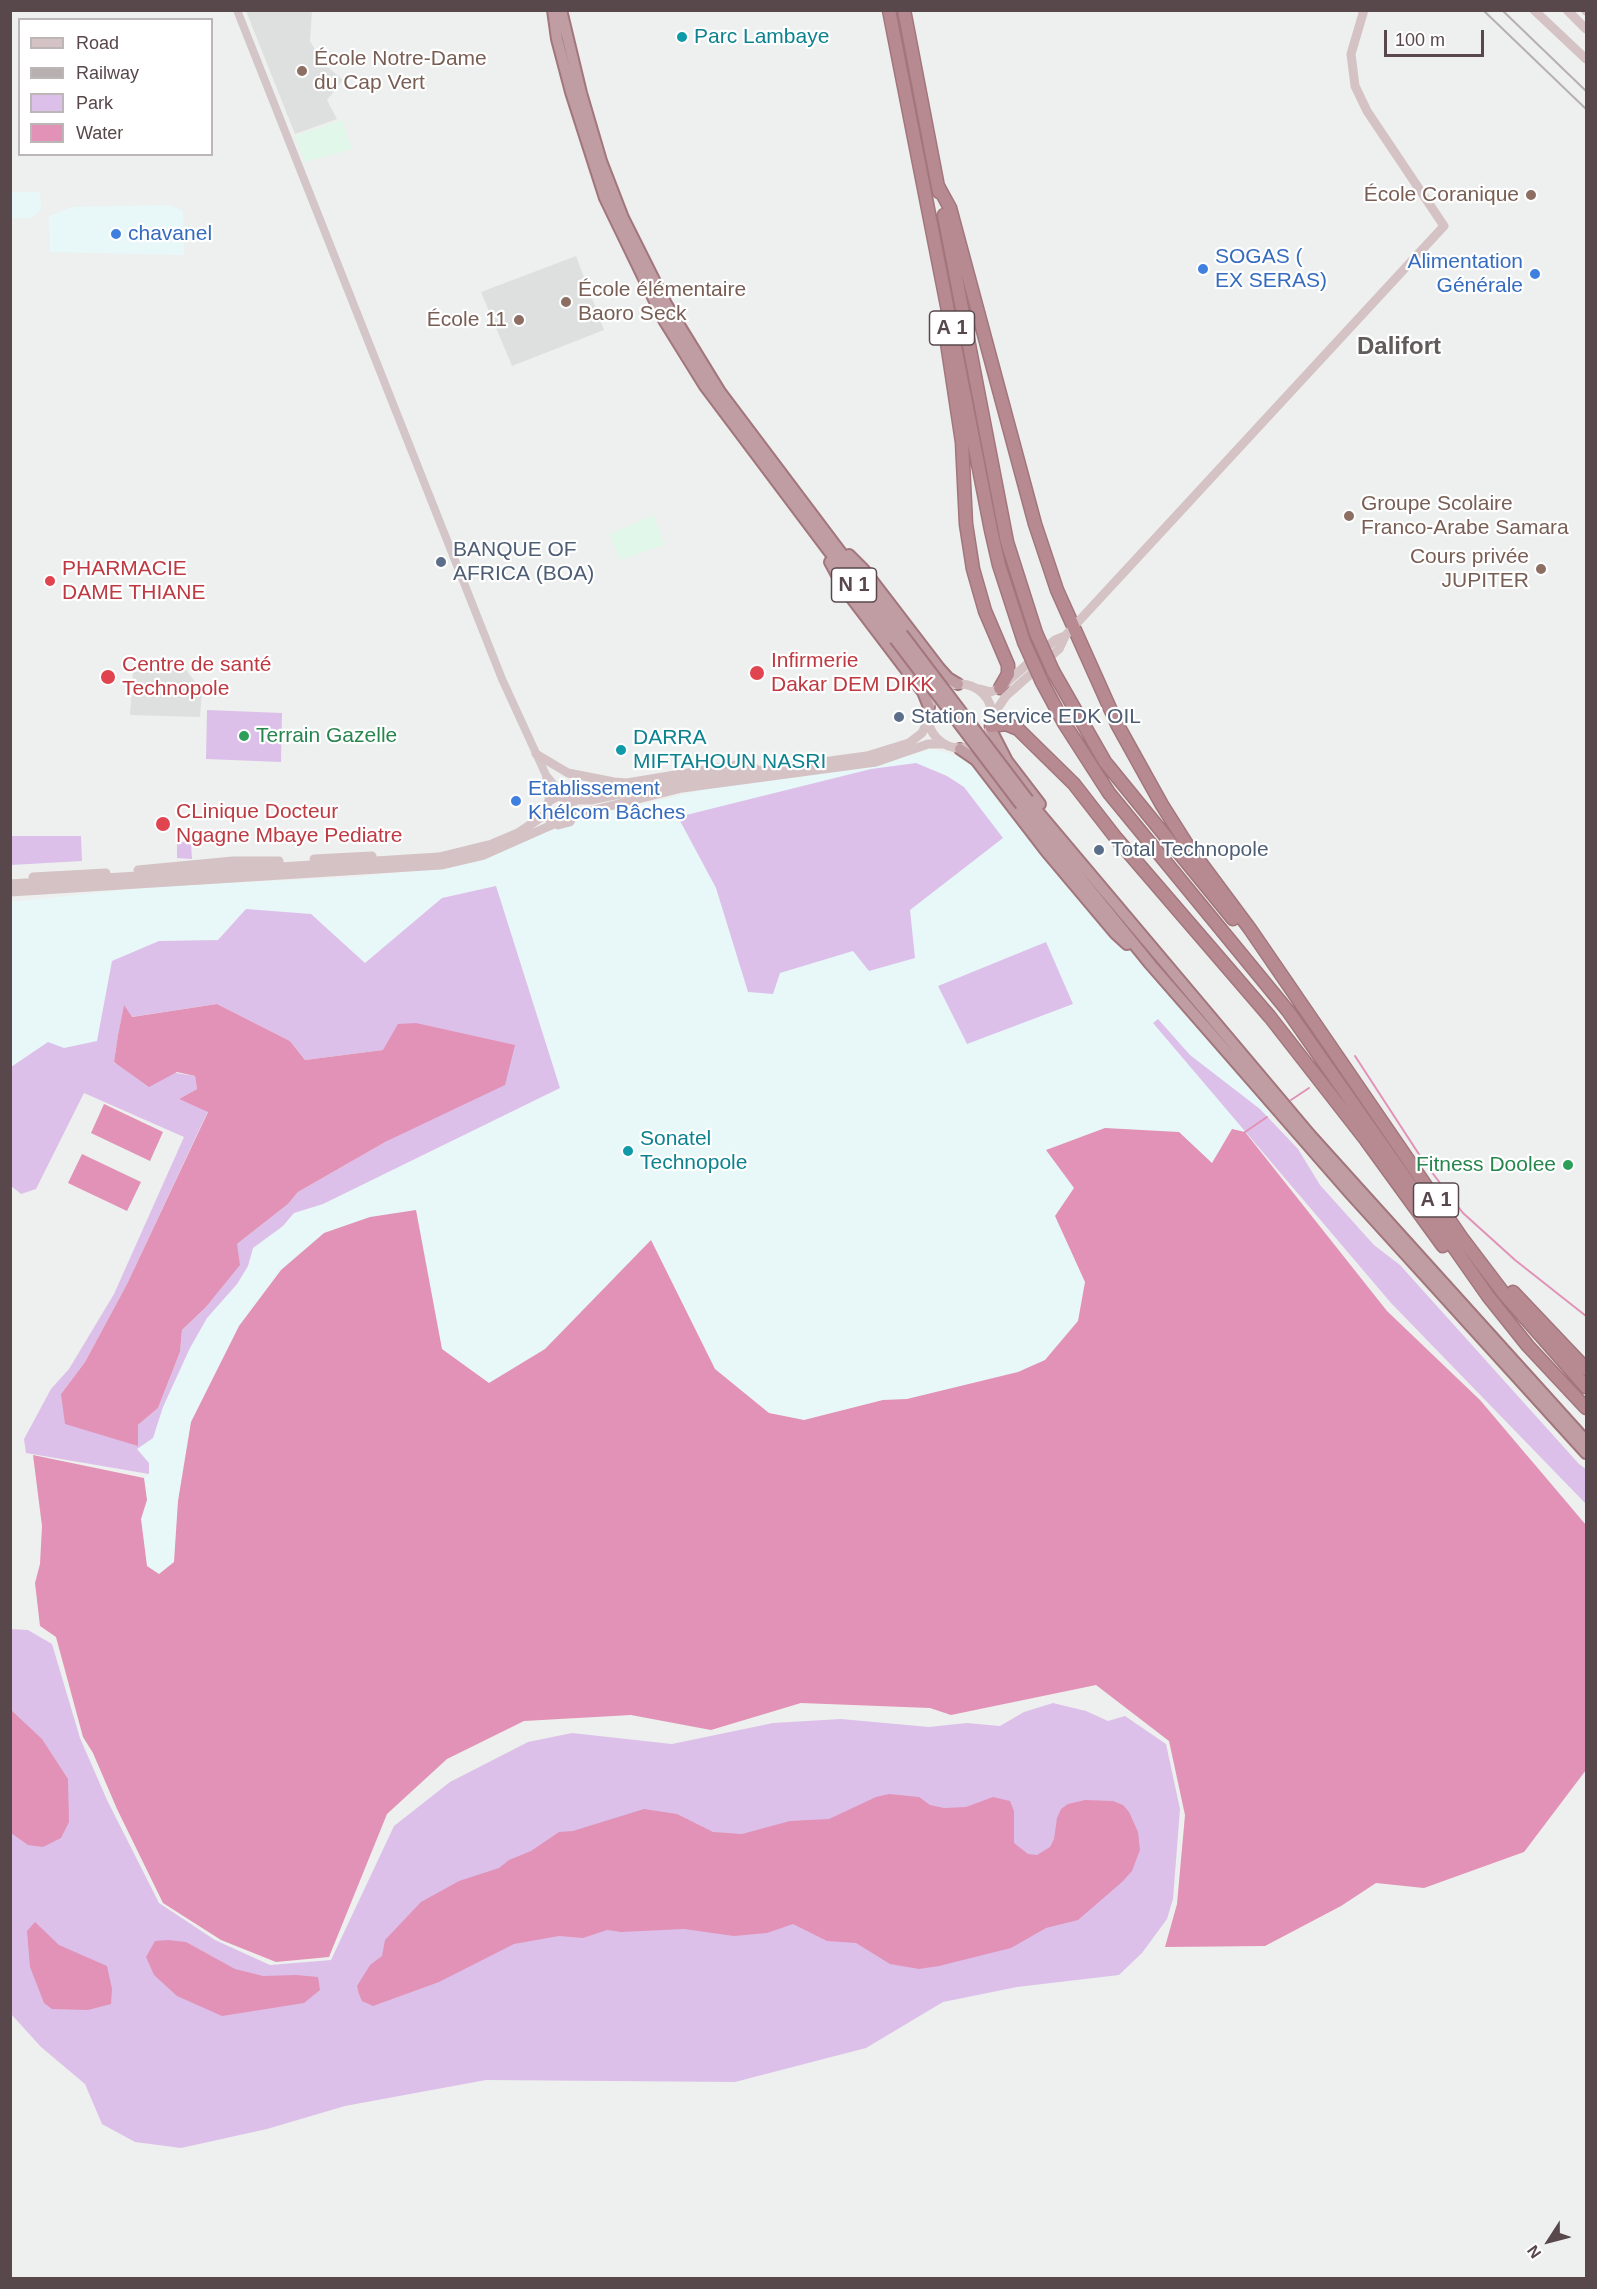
<!DOCTYPE html>
<html>
<head>
<meta charset="utf-8">
<style>
	body { margin:0 }
	#map { position:relative; width:1597px; height:2289px; overflow:hidden; background:#edf0ee; font-family:Helvetica,sans-serif }
	canvas { display:block }
	.frame { position:absolute; inset:0; border:12px solid #58484b; pointer-events:none }
	.legend { position:absolute; left:18px; top:18px; width:195px; height:138px; box-sizing:border-box; background:#fff; border:2px solid #bcb6b7; margin:0; padding:8px 10px; list-style:none; font-size:18px; color:#58484b }
	.legend li { display:flex; align-items:center; gap:12px; height:30px }
	.legend b { width:30px; border:2px solid #bcb6b7 }
	.north { position:absolute; left:1519px; top:2211px; width:60px; height:60px; -webkit-text-stroke:4px #fff; paint-order:stroke; rotate:234deg; font-size:16px; font-weight:700; line-height:24px; text-align:center; color:#58484b }
	.north::after { content:''; display:block; margin:auto; width:21px; height:27px; background:#58484b; clip-path:polygon(50% 0,100% 100%,50% 72%,0 100%) }
	.scale { position:absolute; left:1384px; top:30px; width:100px; height:27px; box-sizing:border-box; border:3px solid #58484b; border-top:0; padding-left:8px; font-size:18px; line-height:21px; white-space:nowrap; color:#58484b; -webkit-text-stroke:4px #fff; paint-order:stroke }
</style>
</head>
<body>
<div id="map">
<canvas width="1597" height="2289"></canvas>
<div class="frame"></div>
<ul class="legend">
<li><b style="height:8px;background:#d4c2c5"></b>Road</li>
<li><b style="height:8px;background:#b7b0b0"></b>Railway</li>
<li><b style="height:16px;background:#ddc0e9"></b>Park</li>
<li><b style="height:16px;background:#e192b6"></b>Water</li>
</ul>
<div class="north">N</div>
<div class="scale">100 m</div>
</div>
<script>
const ctx = document.querySelector('canvas').getContext('2d');
ctx.lineJoin = 'round';
function fillPath(path, color) {
  ctx.fillStyle = color;
  ctx.fill(path, 'evenodd');
}
function toPath(rows) {
  const path = new Path2D();
  for (const r of rows) {
    if (r.length === 3) {
      path.moveTo(r[0] + r[2], r[1]);
      path.arc(r[0], r[1], r[2], 0, 2 * Math.PI);
      continue;
    }
    path.moveTo(r[0], r[1]);
    for (let i = 2; i < r.length; i += 2) path.lineTo(r[i], r[i + 1]);
  }
  return path;
}
function trace(path, color, width, dash) {
  ctx.strokeStyle = color;
  ctx.lineWidth = width;
  ctx.lineCap = dash ? 'butt' : 'round';
  ctx.setLineDash(dash || []);
  ctx.stroke(path);
}
function write(font, color, halo, rows, align = 'center') {
  ctx.font = font + ' Helvetica,sans-serif';
  ctx.lineWidth = 4.5;
  ctx.setLineDash([]);
  ctx.textBaseline = 'middle';
  ctx.strokeStyle = halo;
  ctx.fillStyle = color;
  for (const [text, x, y, turn = 0] of rows) {
    ctx.save();
    ctx.translate(x, y);
    ctx.rotate((+turn || 0) * Math.PI / 180);
    ctx.textAlign = isNaN(turn) ? turn : align;
    if (halo) ctx.strokeText(text, 0, 0);
    ctx.fillText(text, 0, 0);
    ctx.restore();
  }
}
const commercial = toPath([
	[10,192,40,192,41,210,31,218,11,218],
	[170,205,183,211,184,255,50,252,49,216,73,207],
	[933,749,962,757,979,766,993,780,1271,1114,1245,1132,1232,1129,1212,1163,1047,1150,1074,1188,1055,1216,1085,1282,1078,1320,1045,1360,1018,1372,907,1399,883,1400,804,1420,769,1413,715,1369,651,1241,545,1349,489,1383,442,1349,416,1210,218,1368,191,1422,178,1501,174,1562,159,1574,147,1566,141,1519,147,1500,144,1478,149,1474,137,1449,153,1438,163,1407,190,1348,207,1318,238,1284,248,1266,253,1248,283,1226,294,1213,323,1204,560,1088,496,886,442,898,365,963,246,909,218,940,159,941,112,962,97,1041,64,1048,11,1067,11,902,151,887,353,877,450,868,489,857,539,833,563,828,593,813,628,808,702,790,885,762]
]);
const education = toPath([
	[246,11,312,11,310,41,323,63,343,80,327,100,337,119,295,134],
	[576,256,604,330,512,366,481,292],
	[183,665,202,692,200,717,130,715,133,672]
]);
const medical = toPath([
	[342,120,352,149,305,162,295,136],
	[654,515,664,545,620,560,610,534]
]);
const green = toPath([
	[207,710,282,713,281,762,206,759],
	[916,763,947,776,964,787,1003,838,910,910,915,958,869,971,853,951,780,973,773,994,748,992,716,888,678,817,871,769],
	[11,836,81,836,82,861,11,865],
	[177,842,191,842,192,859,177,858],
	[496,886,560,1088,323,1204,294,1213,283,1226,253,1248,248,1266,237,1284,207,1318,190,1348,163,1407,153,1438,137,1449,149,1463,149,1474,26,1453,24,1439,51,1389,69,1369,114,1294,184,1137,84,1093,36,1189,21,1194,11,1186,11,1067,48,1042,64,1048,97,1041,112,961,159,941,218,940,246,909,311,914,365,963,442,898],
	[217,1004,290,1041,305,1060,383,1050,462,1036,514,1045,387,1141,298,1192,288,1204,237,1244,205,1308,182,1330,180,1352,158,1408,138,1425,138,1445,61,1394,85,1362,127,1284,208,1111,179,1099,197,1089,195,1076,114,1063,118,1035,124,1006,131,1017],
	[1046,942,1073,1004,967,1044,938,986],
	[1158,1019,1190,1055,1260,1109,1298,1149,1320,1185,1374,1245,1400,1265,1579,1464,1586,1469,1586,1504,1391,1303,1153,1023],
	[10,1629,28,1630,52,1644,80,1738,107,1800,159,1903,215,1940,270,1965,331,1960,394,1826,450,1782,528,1742,572,1733,672,1744,773,1723,841,1719,929,1727,967,1723,1000,1726,1024,1712,1053,1703,1086,1711,1108,1721,1125,1716,1166,1744,1180,1809,1173,1899,1167,1919,1142,1953,1119,1975,1017,1987,943,2002,866,2048,735,2082,486,2080,345,2106,267,2129,181,2148,135,2142,102,2124,85,2084,41,2047,11,2014]
]);
const water = toPath([
	[217,1004,290,1041,305,1060,383,1050,398,1024,416,1023,515,1045,505,1085,387,1141,298,1192,288,1204,237,1244,240,1265,205,1308,182,1330,180,1352,158,1408,138,1425,138,1446,65,1424,61,1394,85,1362,127,1284,208,1112,179,1099,197,1089,195,1076,177,1072,149,1087,114,1062,118,1035,124,1005,132,1017],
	[104,1104,163,1132,150,1161,91,1133],
	[1105,1128,1179,1132,1212,1163,1232,1129,1245,1132,1387,1311,1480,1400,1586,1525,1586,1770,1524,1852,1424,1888,1376,1883,1341,1906,1265,1946,1165,1947,1177,1904,1185,1815,1169,1741,1096,1685,951,1715,930,1708,801,1703,711,1730,631,1715,524,1721,447,1759,387,1814,329,1957,276,1962,221,1940,163,1903,117,1809,93,1753,83,1737,56,1637,40,1626,35,1583,40,1564,42,1526,33,1455,144,1478,147,1500,141,1519,147,1566,159,1574,174,1562,178,1501,191,1422,239,1326,281,1270,324,1233,370,1217,416,1210,442,1349,489,1383,545,1349,651,1240,715,1369,769,1413,804,1420,883,1400,907,1399,1018,1372,1045,1360,1078,1321,1085,1282,1055,1216,1074,1188,1046,1150],
	[82,1154,141,1182,127,1211,68,1183],
	[11,1710,42,1739,68,1779,69,1822,61,1838,43,1847,28,1845,11,1833],
	[889,1794,919,1797,930,1805,944,1808,966,1807,993,1797,1010,1801,1014,1811,1014,1843,1028,1854,1037,1855,1050,1847,1054,1839,1057,1818,1061,1809,1068,1804,1085,1800,1113,1801,1123,1805,1129,1812,1138,1832,1140,1850,1132,1871,1122,1882,1078,1920,1046,1928,1011,1948,939,1966,919,1969,890,1964,856,1943,827,1941,793,1924,767,1933,734,1936,684,1929,621,1932,607,1930,583,1938,559,1936,514,1944,439,1982,373,2006,362,2001,359,1994,357,1986,370,1965,382,1956,385,1940,421,1902,459,1881,499,1868,509,1860,531,1851,559,1832,573,1831,644,1809,677,1814,713,1832,742,1834,790,1821,829,1819,876,1797],
	[35,1922,59,1945,107,1966,112,1989,111,2004,88,2010,52,2009,44,2003,30,1967,27,1931],
	[168,1940,186,1942,235,1969,263,1976,296,1975,318,1977,320,1990,304,2003,222,2016,177,1996,154,1975,146,1957,155,1941]
]);
const stream = toPath([
	[1355,1056,1424,1162,1463,1213,1515,1260,1586,1316],
	[1291,1100,1309,1088],
	[1245,1132,1267,1117]
]);
const tertiary = toPath([
	[237,10,502,679,546,775,549,801],
	[546,775,564,797]
]);
const secondary = toPath([
	[1534,10,1586,59],
	[1567,10,1586,29],
	[1586,10,1586,11],
	[960,716,32],
	[980,689,991,692,1000,688,1055,640,1065,636],
	[993,715,1006,696,1059,649,1065,636,1444,226,1367,111,1355,86,1351,54,1364,10],
	[536,754,568,773,614,782,627,783,748,763,756,769],
	[570,800,575,811,570,822,558,825,550,821,545,808,549,801,558,796,570,800,591,800,682,781,867,756,909,743,922,733,928,721],
	[574,815,682,788,876,762,928,744,944,744],
	[314,859,372,856],
	[138,870,233,861,279,861],
	[33,877,106,873],
	[10,884,439,857,492,844,518,833,546,814],
	[10,892,441,865,484,855,554,824]
]);
const trunk = toPath([
	[553,10,557,39,571,92,605,198,664,320,705,386,895,639],
	[561,10,581,93,601,161,623,218,666,304,720,392,902,634],
	[849,555,864,570,939,668,948,678,958,684],
	[830,562,844,588,923,692,929,707],
	[991,730,1007,761,1040,804],
	[960,749,976,760,1046,851,1115,933,1127,944],
	[1028,800,1310,1135,1586,1441],
	[1021,805,1151,965,1349,1192,1586,1453]
]);
const motorway = toPath([
	[889,10,991,530,999,565,1024,642],
	[904,10,939,192],
	[938,186,950,208,1035,524,1057,590,1117,724,1162,805,1186,843,1250,929,1461,1237,1505,1295,1586,1387],
	[944,215,1007,542,1036,633],
	[947,343,962,442,966,524,973,569,985,611,1008,665,1008,674,1000,688],
	[1053,671,1105,762,1233,919],
	[1042,682,1064,723,1109,793,1288,1011,1488,1296,1528,1346,1586,1408],
	[991,726,1006,724,1018,729,1074,784,1116,838,1270,1017,1366,1140,1443,1246],
	[1513,1292,1586,1369]
]);
const rail = toPath([
	[1483,10,1586,109],
	[1502,10,1586,91]
]);
const trunkBridge = toPath([
	[902,634,1028,800],
	[895,639,1021,805]
]);
const motorwayBridge = toPath([
	[1036,633,1053,671],
	[1024,642,1042,682]
]);
const markers = [
	[682,37,6,"#0f9aa8"],
	[302,71,6,"#8d6e63"],
	[1531,195,6,"#8d6e63"],
	[116,234,6,"#3f7fe0"],
	[1203,269,6,"#3f7fe0"],
	[1535,274,6,"#3f7fe0"],
	[566,302,6,"#8d6e63"],
	[519,320,6,"#8d6e63"],
	[1349,516,6,"#8d6e63"],
	[441,562,6,"#5c6f8a"],
	[1541,569,6,"#8d6e63"],
	[50,581,6,"#e0444e"],
	[757,673,8,"#e0444e"],
	[108,677,8,"#e0444e"],
	[899,717,6,"#5c6f8a"],
	[244,736,6,"#2e9e5b"],
	[621,750,6,"#0f9aa8"],
	[516,801,6,"#3f7fe0"],
	[163,824,8,"#e0444e"],
	[1099,850,6,"#5c6f8a"],
	[628,1151,6,"#0f9aa8"],
	[1568,1165,6,"#2e9e5b"]
];
const shields = [
	[952,328,45],
	[854,585,45],
	[1436,1200,45]
];
const shieldNames = [
	["A 1",952,328],
	["N 1",854,585],
	["A 1",1436,1200]
];
const cultureNames = [
	["Parc Lambaye",694,37],
	["DARRA",633,738],
	["MIFTAHOUN NASRI",633,762],
	["Sonatel",640,1139],
	["Technopole",640,1163]
];
const educationNames = [
	["École Notre-Dame",314,59],
	["du Cap Vert",314,83],
	["École Coranique",1519,195,"right"],
	["École élémentaire",578,290],
	["Baoro Seck",578,314],
	["École 11",507,320,"right"],
	["Groupe Scolaire",1361,504],
	["Franco-Arabe Samara",1361,528],
	["Cours privée",1529,557,"right"],
	["JUPITER",1529,581,"right"]
];
const shopNames = [
	["chavanel",128,234],
	["SOGAS (",1215,257],
	["EX SERAS)",1215,281],
	["Alimentation",1523,262,"right"],
	["Générale",1523,286,"right"],
	["Etablissement",528,789],
	["Khélcom Bâches",528,813]
];
const serviceNames = [
	["BANQUE OF",453,550],
	["AFRICA (BOA)",453,574],
	["Station Service EDK OIL",911,717],
	["Total Technopole",1111,850]
];
const healthNames = [
	["PHARMACIE",62,569],
	["DAME THIANE",62,593],
	["Infirmerie",771,661],
	["Dakar DEM DIKK",771,685],
	["Centre de santé",122,665],
	["Technopole",122,689],
	["CLinique Docteur",176,812],
	["Ngagne Mbaye Pediatre",176,836]
];
const leisureNames = [
	["Terrain Gazelle",256,736],
	["Fitness Doolee",1556,1165,"right"]
];
const quarterNames = [
	["Dalifort",1399,347]
];
fillPath(commercial, '#e8f8f9');
fillPath(education, '#dee0df');
fillPath(medical, '#e0f7e9');
fillPath(green, '#ddc0e9');
fillPath(water, '#e192b6');
trace(stream, '#e192b6', 2);
trace(trunk, '#a2767c', 14);
trace(motorway, '#a2767c', 15);
trace(tertiary, '#d3c5c8', 8);
trace(secondary, '#d4c2c5', 9);
trace(trunk, '#c09da2', 10);
trace(motorway, '#b78a91', 12);
trace(rail, '#b7b0b0', 2);
trace(trunkBridge, '#a2767c', 14, []);
trace(motorwayBridge, '#a2767c', 15, []);
trace(trunkBridge, '#c09da2', 10);
trace(motorwayBridge, '#b78a91', 12);
for (const [x, y, r, color] of markers) {
  const dot = new Path2D();
  dot.arc(x, y, r, 0, 2 * Math.PI);
  ctx.fillStyle = color;
  ctx.fill(dot);
  trace(dot, '#fff', 2);
}
for (const [x, y, w] of shields) {
  const box = new Path2D();
  box.roundRect(x - w / 2, y - 17, w, 34, 4.5);
  ctx.fillStyle = '#fff';
  ctx.fill(box);
  trace(box, '#58484b', 1.5);
}
write('bold 20px', '#58484b', null, shieldNames);
write('21px', '#0d838f', '#fff', cultureNames, 'left');
write('21px', '#785e54', '#fff', educationNames, 'left');
write('21px', '#366cbe', '#fff', shopNames, 'left');
write('21px', '#4e5e75', '#fff', serviceNames, 'left');
write('21px', '#be3a42', '#fff', healthNames, 'left');
write('21px', '#27864d', '#fff', leisureNames, 'left');
write('bold 24px', '#615b5b', '#fff', quarterNames);
</script>
</body>
</html>
